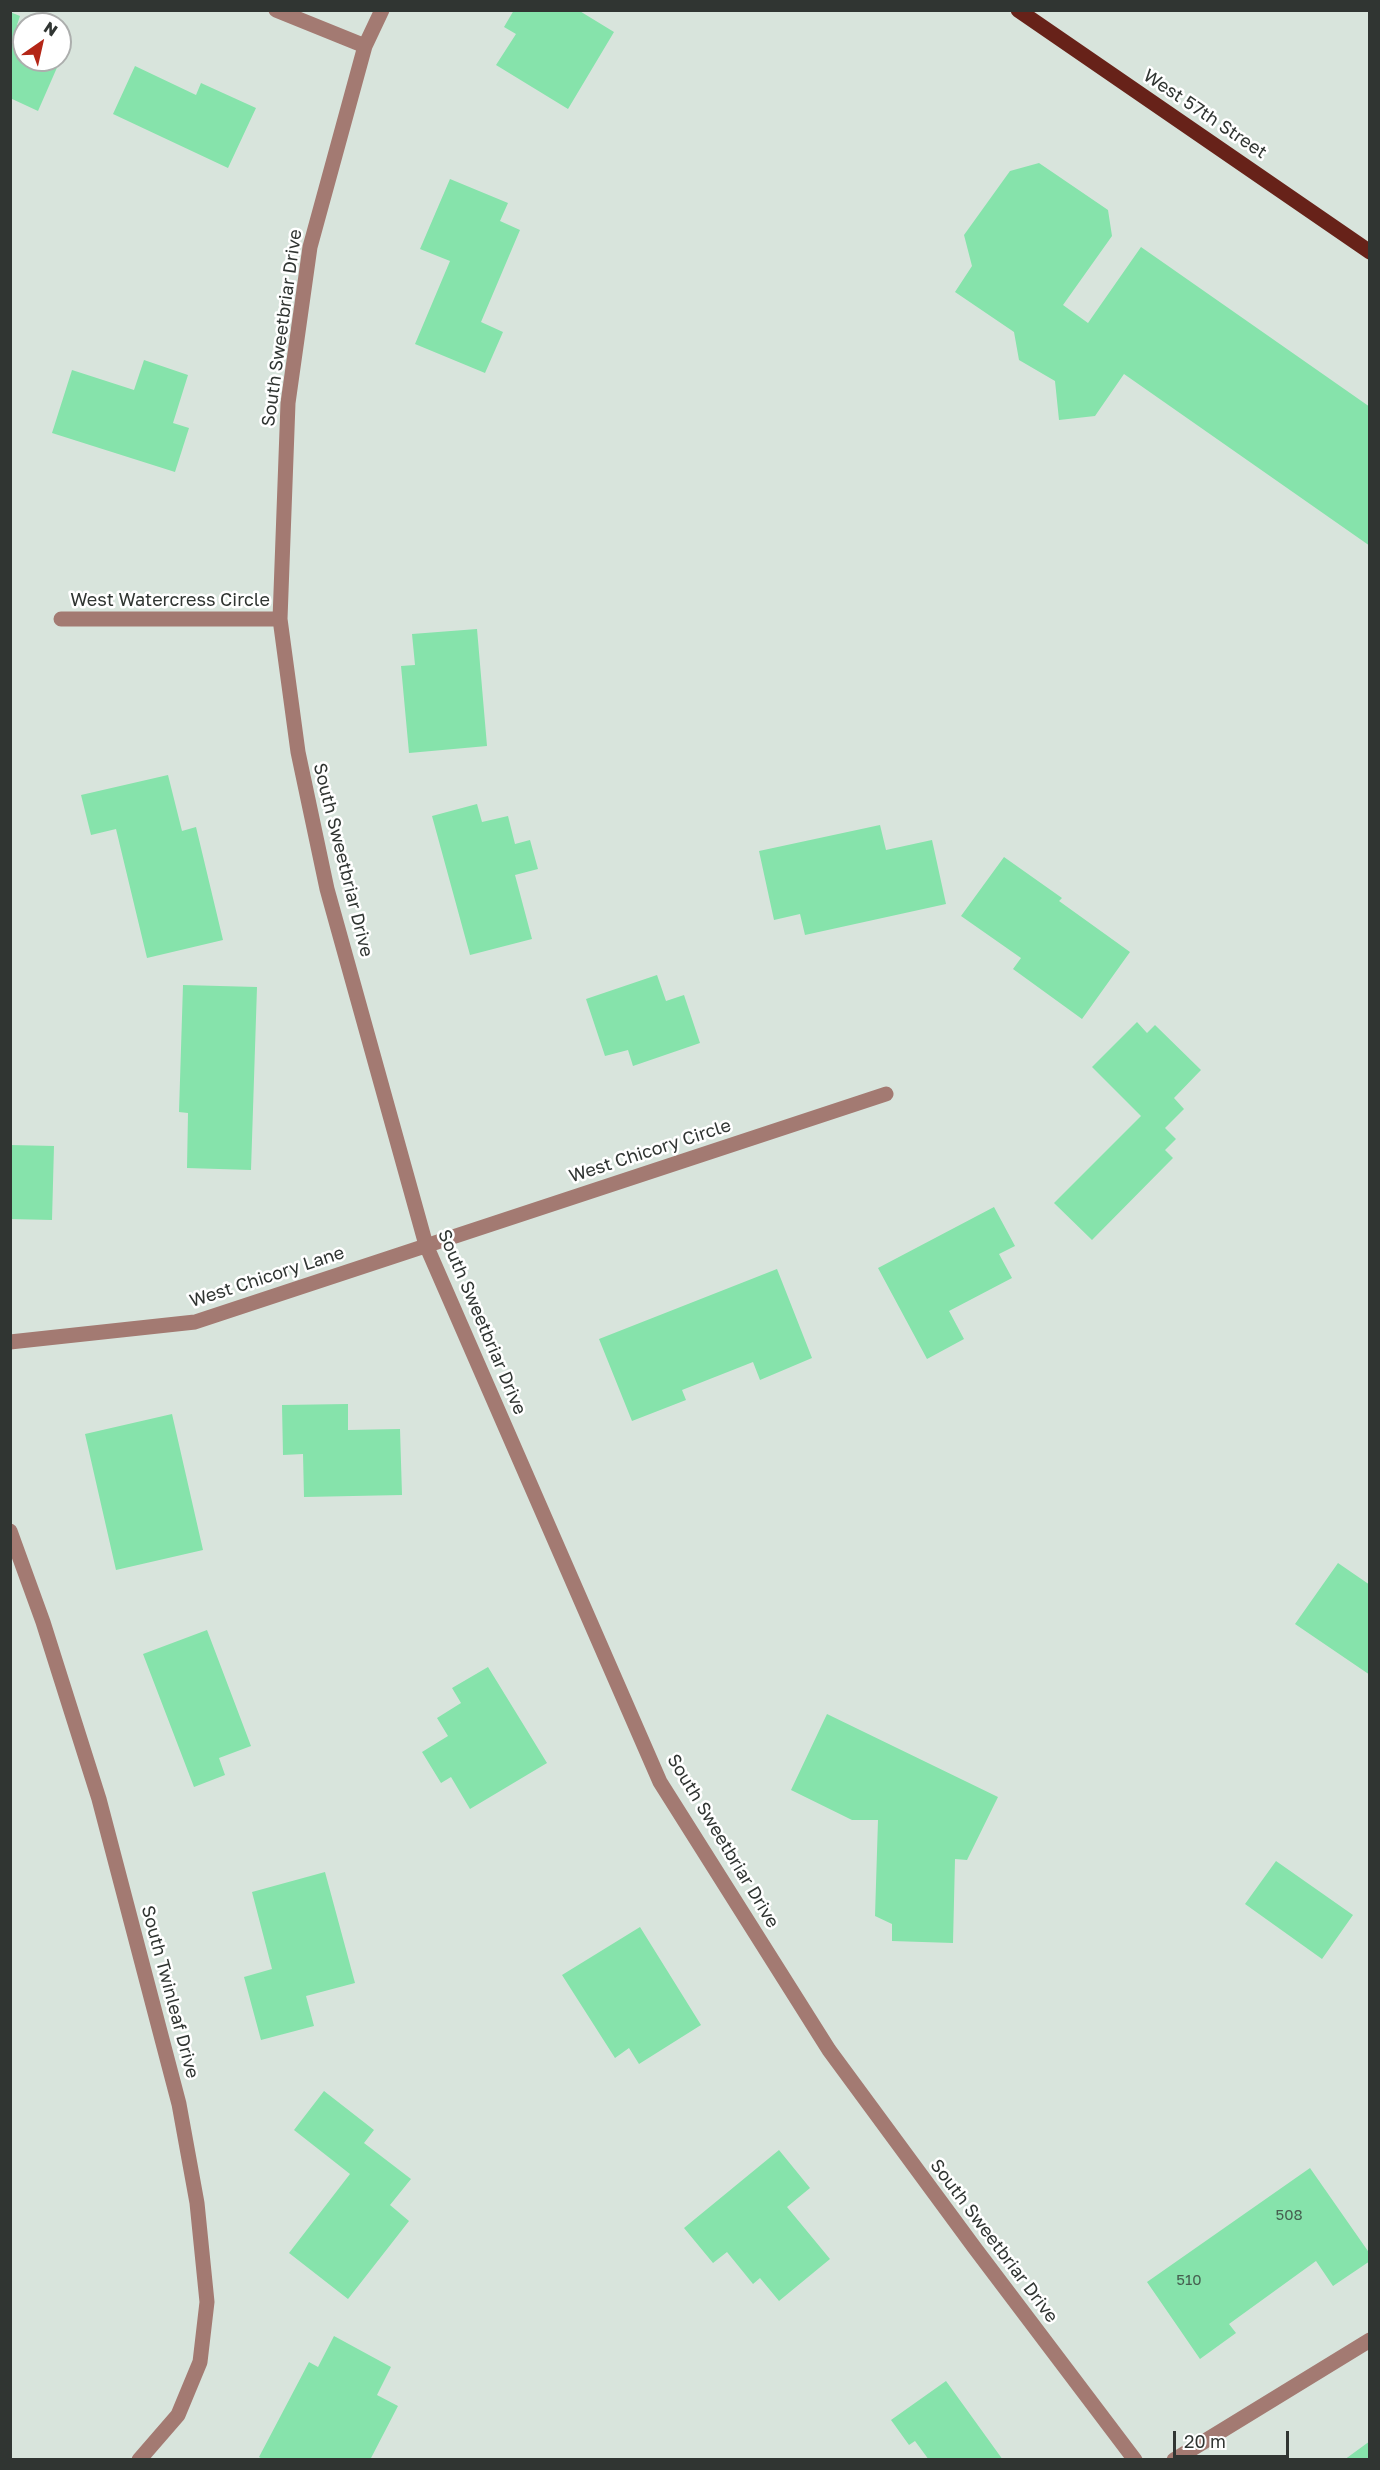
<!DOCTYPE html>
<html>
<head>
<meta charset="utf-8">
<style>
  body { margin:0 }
  #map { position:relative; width:1380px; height:2470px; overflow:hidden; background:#d8e4dc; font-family:"Golos Text",sans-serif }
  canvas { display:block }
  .frame { position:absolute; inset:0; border:12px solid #303532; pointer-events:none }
  .north { position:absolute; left:12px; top:12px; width:60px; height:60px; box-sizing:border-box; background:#fff; border:2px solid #acaead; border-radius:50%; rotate:34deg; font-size:16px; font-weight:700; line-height:24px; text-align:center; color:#303532 }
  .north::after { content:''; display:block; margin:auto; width:21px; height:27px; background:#b42617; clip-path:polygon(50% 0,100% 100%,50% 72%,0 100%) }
  .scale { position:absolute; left:1173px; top:2431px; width:116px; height:27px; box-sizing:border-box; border:3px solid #303532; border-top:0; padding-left:8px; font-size:18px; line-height:21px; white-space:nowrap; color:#303532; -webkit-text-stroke:4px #fff; paint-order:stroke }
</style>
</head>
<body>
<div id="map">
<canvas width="1380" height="2470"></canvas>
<div class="frame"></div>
<div class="north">N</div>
<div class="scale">20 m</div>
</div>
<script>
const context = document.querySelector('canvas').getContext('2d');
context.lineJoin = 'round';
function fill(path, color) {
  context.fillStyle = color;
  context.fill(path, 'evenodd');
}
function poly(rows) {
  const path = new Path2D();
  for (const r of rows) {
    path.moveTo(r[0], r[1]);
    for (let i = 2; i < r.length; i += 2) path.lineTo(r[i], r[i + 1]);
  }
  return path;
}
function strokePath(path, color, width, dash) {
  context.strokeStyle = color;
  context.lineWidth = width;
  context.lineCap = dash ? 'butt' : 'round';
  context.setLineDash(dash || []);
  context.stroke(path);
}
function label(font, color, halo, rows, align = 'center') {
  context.font = font + ' "Golos Text",sans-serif';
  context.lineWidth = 5;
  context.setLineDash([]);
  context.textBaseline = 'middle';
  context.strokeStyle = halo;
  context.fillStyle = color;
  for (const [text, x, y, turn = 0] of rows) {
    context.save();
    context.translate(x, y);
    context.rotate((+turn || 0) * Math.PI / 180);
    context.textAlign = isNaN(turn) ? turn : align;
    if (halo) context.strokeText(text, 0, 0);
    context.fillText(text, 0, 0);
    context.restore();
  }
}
fill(poly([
  [514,10,578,10,614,32,568,109,496,65,516,34,504,27],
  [10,12,20,16,17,25,24,29,24,60,60,60,60,45,66,47,38,111,10,98],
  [135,66,196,95,201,83,256,108,228,168,113,114],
  [1039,163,1108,210,1112,236,1063,305,1088,323,1141,247,1370,407,1370,546,1124,374,1095,416,1059,420,1055,381,1019,360,1014,332,955,292,972,266,964,235,1010,171],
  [450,179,508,203,500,221,520,230,481,322,503,332,485,373,415,344,450,261,420,249],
  [144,360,188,375,173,423,189,428,175,472,52,433,72,370,134,390],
  [477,629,487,746,409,753,401,666,415,665,412,634],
  [168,775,182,831,196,827,223,940,147,958,116,829,91,835,81,795],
  [477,804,482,822,508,816,515,844,530,840,538,869,515,875,532,939,470,955,432,816],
  [880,825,886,850,932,840,946,904,805,935,800,914,774,920,759,851],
  [1004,857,1062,898,1059,901,1130,952,1082,1019,1013,969,1021,958,961,916],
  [657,975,666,1001,684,995,700,1043,633,1066,628,1050,605,1056,586,999],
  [183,985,257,987,251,1170,187,1168,188,1113,179,1112],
  [1137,1022,1147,1033,1155,1025,1201,1070,1174,1098,1184,1109,1165,1128,1176,1139,1165,1150,1173,1158,1092,1240,1054,1203,1141,1116,1092,1067],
  [10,1145,54,1146,52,1220,10,1219],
  [994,1207,1015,1246,999,1254,1012,1278,949,1311,964,1339,927,1359,878,1268],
  [777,1269,812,1358,760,1380,753,1362,682,1390,686,1400,632,1421,599,1339],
  [348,1404,348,1430,400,1429,402,1495,304,1497,303,1454,283,1455,282,1405],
  [172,1414,203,1550,116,1570,85,1434],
  [1338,1563,1370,1585,1370,1675,1295,1624],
  [207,1630,251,1746,219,1758,225,1775,194,1787,143,1654],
  [488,1667,547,1763,470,1809,451,1777,441,1783,422,1752,448,1736,437,1718,461,1703,452,1688],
  [827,1714,998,1797,967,1860,955,1859,953,1943,892,1941,892,1924,875,1916,878,1820,852,1820,791,1790],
  [1276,1861,1353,1915,1322,1959,1245,1904],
  [325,1872,355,1983,306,1996,314,2026,261,2040,244,1977,272,1969,252,1892],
  [640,1927,701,2025,639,2064,629,2048,615,2058,562,1975],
  [324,2091,374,2130,364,2143,411,2179,390,2205,409,2221,348,2299,289,2253,350,2174,294,2130],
  [779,2150,810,2188,787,2207,830,2259,779,2301,760,2278,753,2284,727,2252,713,2263,684,2228],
  [1310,2168,1370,2254,1370,2261,1333,2286,1316,2261,1229,2324,1236,2333,1200,2359,1147,2282],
  [334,2336,391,2367,377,2395,398,2406,370,2460,264,2460,259,2457,309,2362,318,2367],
  [946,2381,1003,2460,929,2460,915,2441,909,2445,891,2420],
  [1370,2441,1370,2460,1344,2460]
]), '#86e3ab');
strokePath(poly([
  [276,10,365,46],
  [382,10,365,46,310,247,288,403,280,619,298,752,327,889,426,1245,660,1782,829,2050,974,2247,1135,2460],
  [61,619,280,619],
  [10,1342,195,1322,886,1094],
  [10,1531,43,1622,99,1799,179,2104,197,2203,207,2302,200,2362,178,2415,139,2460],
  [1174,2460,1370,2340]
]), '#a37a72', 15);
strokePath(poly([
  [1018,10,1370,252]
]), '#672219', 15);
label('15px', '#466050', null, [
  ["508",1289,2215],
  ["510",1189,2280]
]);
label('18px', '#303532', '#fff', [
  ["West 57th Street",1205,114,34],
  ["South Sweetbriar Drive",282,328,-82],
  ["West Watercress Circle",170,600],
  ["South Sweetbriar Drive",343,860,76],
  ["West Chicory Circle",650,1151,-18],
  ["West Chicory Lane",267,1277,-18],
  ["South Sweetbriar Drive",482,1322,67],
  ["South Sweetbriar Drive",723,1841,59],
  ["South Twinleaf Drive",170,1992,75],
  ["South Sweetbriar Drive",994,2241,53]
]);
</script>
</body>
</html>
